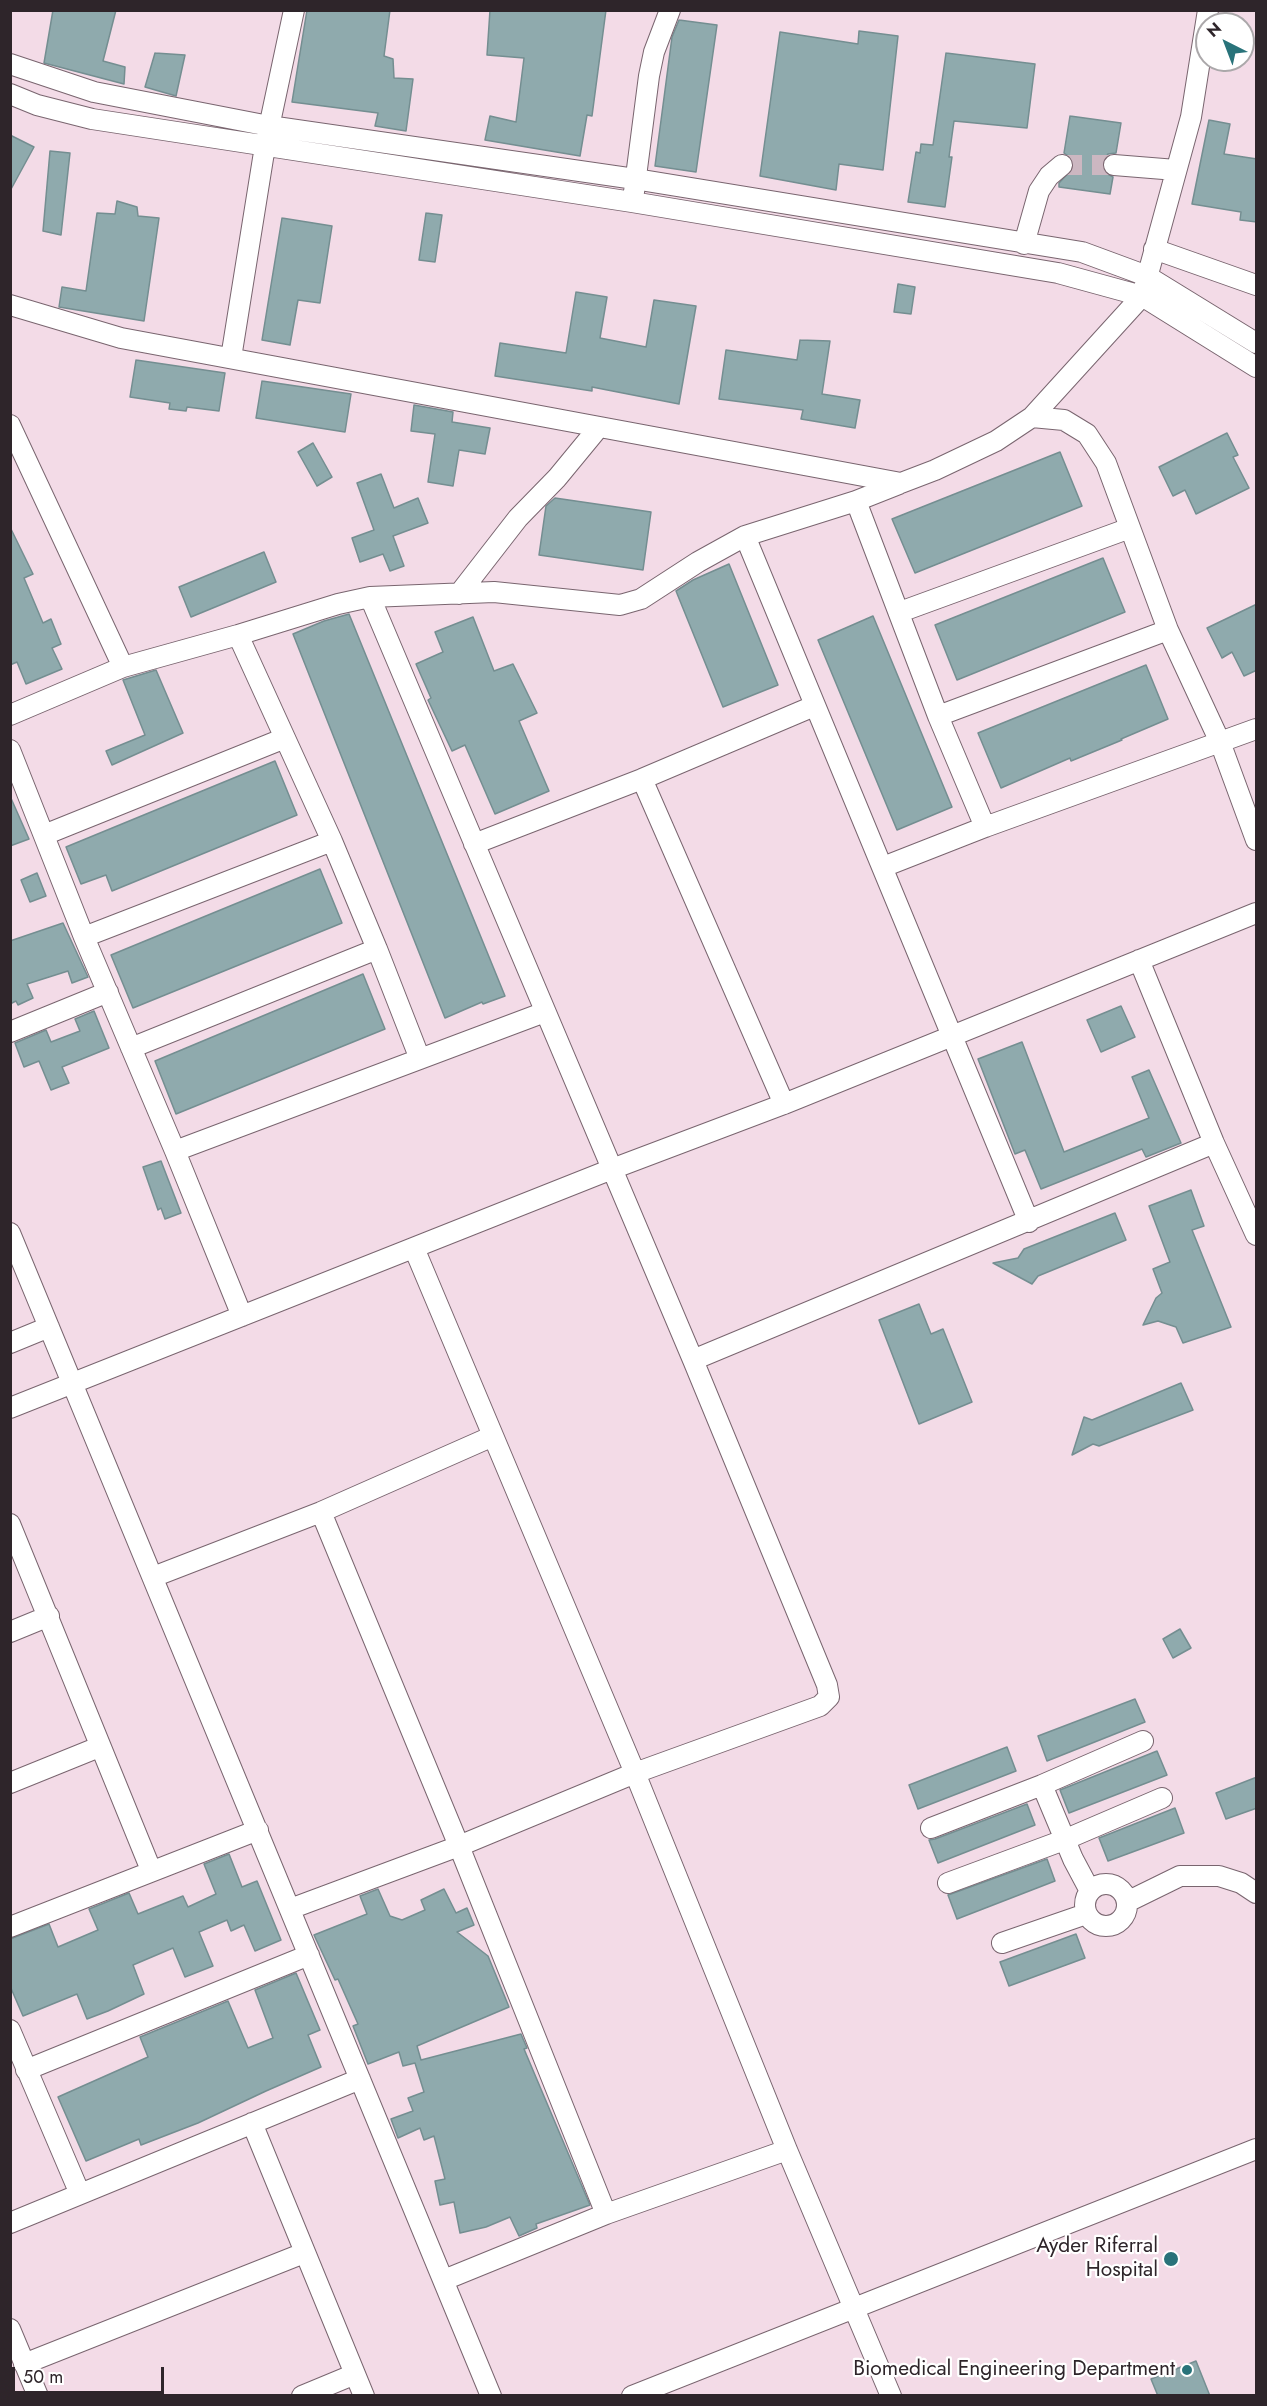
<!DOCTYPE html>
<html>
<head>
<meta charset="utf-8">
<style>
  body { margin:0 }
  #map { position:relative; width:1267px; height:2406px; overflow:hidden; background:#f3dbe7; font-family:Jost,sans-serif }
  canvas { display:block }
  .frame { position:absolute; inset:0; border:12px solid #2e252a; pointer-events:none }
  .north { position:absolute; left:1195px; top:12px; width:60px; height:60px; box-sizing:border-box; background:#fff; border:2px solid #aba8aa; border-radius:50%; rotate:318deg; font-size:16px; font-weight:700; line-height:24px; text-align:center; color:#2e252a }
  .north::after { content:''; display:block; margin:auto; width:21px; height:27px; background:#29737a; clip-path:polygon(50% 0,100% 100%,50% 72%,0 100%) }
  .scale { position:absolute; left:12px; top:2367px; width:152px; height:27px; box-sizing:border-box; border:3px solid #2e252a; border-top:0; padding-left:8px; font-size:18px; line-height:21px; white-space:nowrap; color:#2e252a; -webkit-text-stroke:4px #fff; paint-order:stroke }
</style>
</head>
<body>
<div id="map">
<canvas width="1267" height="2406"></canvas>
<div class="frame"></div>
<div class="north">N</div>
<div class="scale">50 m</div>
</div>
<script>
const context = document.querySelector('canvas').getContext('2d');
context.lineJoin = 'round';
function fill(path, color) {
  context.fillStyle = color;
  context.fill(path, 'evenodd');
}
function poly(rows) {
  const path = new Path2D();
  for (const r of rows) {
    if (r.length === 3) {
      path.moveTo(r[0] + r[2], r[1]);
      path.arc(r[0], r[1], r[2], 0, 2 * Math.PI);
      continue;
    }
    path.moveTo(r[0], r[1]);
    for (let i = 2; i < r.length; i += 2) path.lineTo(r[i], r[i + 1]);
  }
  return path;
}
function strokePath(path, color, width, dash) {
  context.strokeStyle = color;
  context.lineWidth = width;
  context.lineCap = dash ? 'butt' : 'round';
  context.setLineDash(dash || []);
  context.stroke(path);
}
function label(font, color, halo, rows, align = 'center') {
  context.font = font + ' Jost,sans-serif';
  context.lineWidth = 4.5;
  context.setLineDash([]);
  context.textBaseline = 'middle';
  context.strokeStyle = halo;
  context.fillStyle = color;
  for (const [text, x, y, turn = 0] of rows) {
    context.save();
    context.translate(x, y);
    context.rotate((+turn || 0) * Math.PI / 180);
    context.textAlign = isNaN(turn) ? turn : align;
    if (halo) context.strokeText(text, 0, 0);
    context.fillText(text, 0, 0);
    context.restore();
  }
}
const building = poly([
  [53,10,116,10,103,61,125,67,124,84,44,63,53,10],
  [307,10,390,10,384,56,393,59,394,78,413,79,406,131,375,126,378,113,292,102,307,10],
  [490,10,606,10,592,116,587,115,580,156,485,140,490,116,516,122,524,58,487,55,490,10],
  [679,20,717,25,696,172,655,166,672,37,679,20],
  [859,31,898,36,883,170,839,164,836,190,760,176,780,32,858,44,859,31],
  [155,53,185,55,176,96,145,87,155,53],
  [946,53,1035,64,1027,128,954,121,949,157,952,157,945,207,908,202,916,152,920,153,921,144,933,145,946,53],
  [1070,116,1121,123,1116,153,1108,154,1102,163,1103,171,1113,177,1110,194,1059,187,1059,183,1073,168,1071,158,1064,153,1070,116],
  [1209,120,1230,124,1224,154,1257,159,1257,222,1240,220,1241,212,1192,204,1209,120],
  [10,135,34,147,10,191,10,135],
  [50,151,70,153,61,235,43,231,50,151],
  [117,201,137,207,138,216,159,218,144,321,59,307,62,287,86,291,97,213,115,214,117,201],
  [426,213,442,215,435,262,419,260,426,213],
  [282,218,332,226,320,303,298,300,290,345,262,340,282,218],
  [898,284,915,287,911,314,894,312,898,284],
  [576,292,607,297,600,338,646,347,654,300,696,306,679,404,592,387,592,391,495,376,500,343,566,353,576,292],
  [800,340,830,341,822,394,860,400,855,428,801,419,803,410,719,399,726,350,797,360,800,340],
  [136,360,225,373,219,411,187,407,186,411,169,409,170,403,130,397,136,360],
  [262,381,351,394,345,432,256,418,262,381],
  [414,405,453,412,452,422,490,428,485,454,459,450,453,486,428,482,435,434,411,431,414,405],
  [1227,433,1238,455,1233,457,1249,488,1196,514,1185,490,1173,496,1159,467,1227,433],
  [313,443,332,477,317,486,298,452,313,443],
  [1060,452,1082,506,915,573,892,519,1060,452],
  [381,474,394,508,418,498,428,523,393,536,404,566,390,571,383,554,360,562,352,538,374,530,357,483,381,474],
  [555,498,651,512,643,570,539,555,546,506,555,498],
  [10,527,33,574,24,578,43,623,51,619,61,644,52,648,62,669,26,684,17,662,10,665,10,527],
  [264,552,276,582,191,617,179,587,264,552],
  [1103,558,1125,612,957,680,935,625,1103,558],
  [729,564,778,685,723,707,676,591,693,580,729,564],
  [1257,604,1257,670,1244,676,1232,652,1222,658,1207,628,1257,604],
  [349,614,505,996,483,1004,482,1002,445,1018,293,634,324,621,349,614],
  [873,616,952,807,897,830,818,640,873,616],
  [473,617,494,671,513,664,537,713,519,721,549,791,495,814,465,745,452,751,428,700,431,698,416,664,443,652,435,632,473,617],
  [1146,665,1168,719,1121,739,1122,740,1071,761,1070,758,1001,788,978,733,1146,665],
  [156,670,183,733,112,765,106,751,145,735,123,680,156,670],
  [275,761,297,815,112,891,106,875,81,884,66,847,275,761],
  [10,796,29,839,10,846,10,796],
  [320,869,342,923,133,1008,111,955,320,869],
  [37,873,46,896,30,902,21,880,37,873],
  [63,923,88,977,72,983,68,971,27,984,33,998,18,1005,16,1001,10,1004,10,941,63,923],
  [363,974,385,1029,176,1114,155,1061,363,974],
  [1121,1006,1135,1037,1101,1052,1087,1020,1121,1006],
  [94,1011,109,1048,62,1067,69,1083,51,1090,39,1061,24,1067,15,1043,46,1030,51,1042,80,1031,75,1019,94,1011],
  [1022,1042,1064,1152,1149,1118,1132,1077,1149,1070,1181,1143,1146,1157,1142,1149,1041,1189,1025,1150,1015,1154,978,1059,1022,1042],
  [161,1161,181,1213,165,1219,161,1208,158,1210,143,1167,161,1161],
  [1191,1190,1204,1226,1192,1230,1231,1327,1183,1343,1176,1327,1158,1321,1143,1325,1156,1298,1162,1293,1153,1269,1170,1262,1149,1206,1191,1190],
  [1115,1213,1126,1240,1038,1276,1032,1284,993,1263,1018,1258,1024,1249,1115,1213],
  [919,1304,931,1334,943,1329,972,1402,919,1424,879,1320,919,1304],
  [1181,1383,1193,1410,1099,1446,1093,1444,1072,1455,1084,1417,1092,1420,1181,1383],
  [1180,1629,1191,1648,1173,1658,1163,1639,1180,1629],
  [1135,1699,1145,1722,1047,1761,1038,1736,1135,1699],
  [1007,1747,1016,1771,918,1809,909,1785,1007,1747],
  [1157,1751,1167,1775,1069,1813,1060,1790,1157,1751],
  [1257,1777,1257,1808,1226,1819,1216,1793,1257,1777],
  [1027,1804,1035,1825,938,1863,929,1840,935,1839,1027,1804],
  [1175,1808,1184,1833,1108,1861,1099,1838,1175,1808],
  [229,1854,242,1887,257,1881,281,1940,255,1951,244,1925,231,1931,227,1920,199,1932,213,1966,185,1977,173,1948,133,1965,144,1994,108,2011,87,2019,77,1994,23,2016,10,1986,10,1939,49,1924,58,1947,98,1930,89,1909,129,1893,138,1914,183,1896,188,1907,216,1894,204,1864,229,1854],
  [1047,1859,1055,1881,957,1919,948,1895,1047,1859],
  [378,1889,390,1916,402,1920,425,1910,421,1900,444,1889,456,1913,467,1908,474,1925,457,1932,488,1956,509,2007,417,2046,421,2060,521,2034,527,2048,524,2049,590,2205,536,2224,537,2228,519,2236,510,2217,486,2227,460,2233,454,2202,440,2205,435,2181,445,2179,434,2136,424,2140,420,2128,398,2138,391,2119,413,2111,408,2098,424,2092,415,2063,403,2066,399,2052,368,2064,353,2026,358,2024,338,1979,335,1980,314,1935,367,1914,360,1896,378,1889],
  [1076,1934,1085,1958,1009,1986,1000,1962,1076,1934],
  [296,1973,320,2030,308,2035,321,2067,266,2091,198,2123,141,2145,139,2139,86,2161,58,2097,148,2057,140,2037,228,2001,248,2048,273,2038,255,1990,296,1973],
  [1196,2361,1210,2396,1158,2396,1151,2379,1196,2361]
]);
fill(building, '#8faaad');
strokePath(building, '#748e91', 1.5);
strokePath(poly([
  [1062,165,1114,165]
]), '#ccb7c1', 20, [20, 10]);
const minor = poly([
  [10,64,94,92,269,126,635,179,1082,252,1147,276,1256,343],
  [10,94,37,105,92,119,632,202,1058,273,1142,296,1256,367],
  [1114,165,1176,170],
  [634,192,649,76,654,52,670,10],
  [1024,244,1039,191,1049,176,1062,165],
  [1154,249,1256,285],
  [10,305,121,338,901,483,935,470,996,441,1032,417,1142,296,1191,117,1208,10],
  [231,358,265,146,294,10],
  [1032,417,1064,420,1087,434,1106,463,1168,630,1220,742,1256,840],
  [10,425,123,667],
  [856,501,938,716,985,827],
  [745,536,1029,1222],
  [459,594,518,518,557,478,599,427],
  [900,612,1130,528],
  [238,635,332,841,377,949,420,1059],
  [10,715,123,667,238,635,338,604,370,597,494,592,620,605,641,599,698,562,745,536,856,501,899,484],
  [938,716,1168,630],
  [10,750,84,937,175,1151,242,1316],
  [642,779,784,1104],
  [44,835,285,738],
  [474,844,642,779,814,706],
  [883,867,985,827,1256,729],
  [84,937,332,841],
  [1139,960,1214,1143,1256,1235],
  [10,1032,108,992],
  [131,1048,377,949],
  [175,1151,545,1012],
  [10,1233,491,2396],
  [414,1248,635,1773,787,2150,891,2396],
  [10,1343,49,1327],
  [693,1360,1214,1143],
  [10,1408,612,1169,784,1104,1256,913],
  [321,1512,459,1846,606,2214],
  [10,1524,151,1870],
  [153,1577,321,1512,493,1436],
  [10,1632,49,1616],
  [10,1783,99,1747],
  [1042,1785,1073,1859,1090,1891],
  [931,1828,1042,1785,1143,1741],
  [948,1883,1064,1840,1162,1798],
  [1106,1905,21],
  [1127,1902,1180,1876,1219,1876,1241,1883,1256,1893],
  [290,1909,459,1846,635,1773,820,1706,829,1697,827,1685,693,1360,370,597],
  [10,1927,258,1830],
  [1002,1943,1086,1914],
  [10,2030,80,2194],
  [26,2070,309,1955],
  [252,2123,364,2396],
  [10,2223,360,2079],
  [444,2280,606,2214,787,2150],
  [10,2329,38,2396],
  [24,2364,304,2253],
  [302,2396,355,2374],
  [632,2396,1256,2149]
]);
strokePath(minor, '#79656f', 22);
strokePath(minor, '#fff', 20);
for (const [x, y, r, color] of [
  [1171,2259,8,"#29737a"],
  [1187,2370,6,"#29737a"]
]) {
  const dot = new Path2D();
  dot.arc(x, y, r, 0, 2 * Math.PI);
  context.fillStyle = color;
  context.fill(dot);
  strokePath(dot, '#fff', 2);
}
label('21px', '#2e252a', '#fff', [
  ["Ayder Riferral",1158,2247],
  ["Hospital",1158,2271],
  ["Biomedical Engineering Department",1175,2370]
], 'right');
</script>
</body>
</html>
